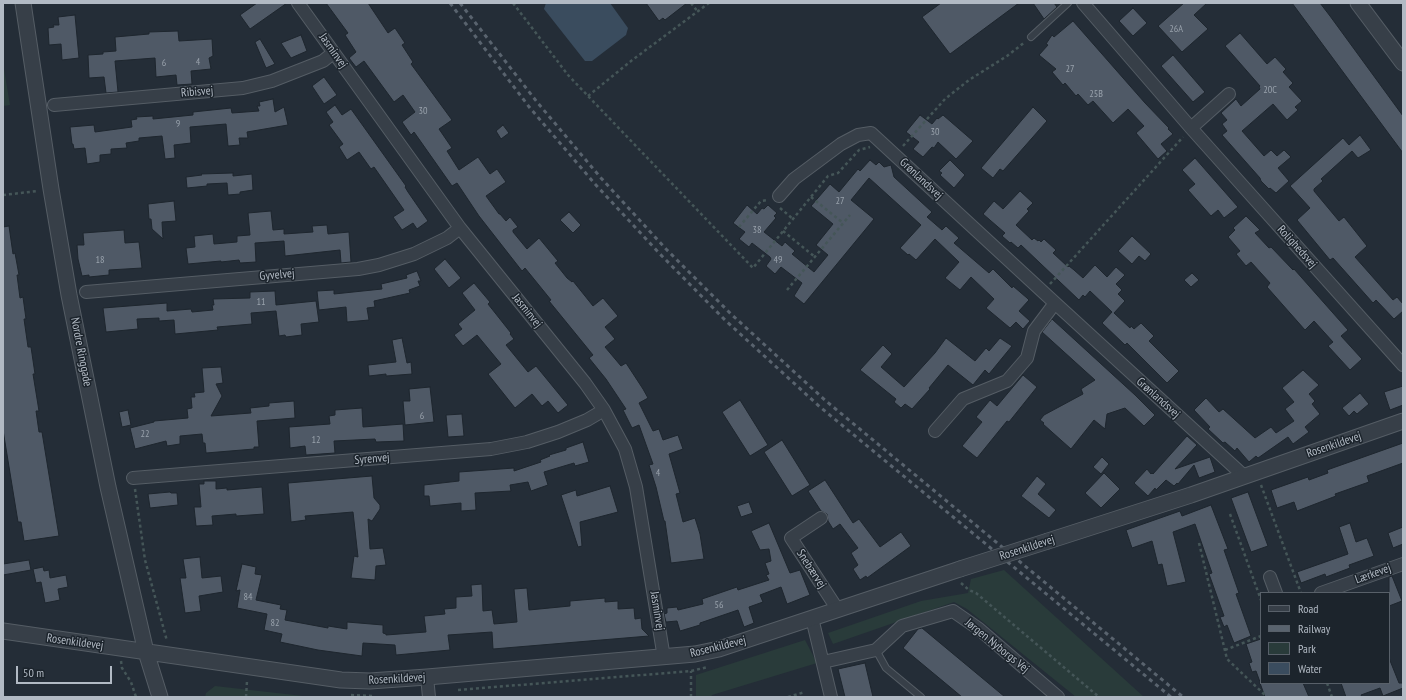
<!DOCTYPE html>
<html>
<head>
<meta charset="utf-8">
<style>
  body { margin:0 }
  #map { position:relative; width:1406px; height:700px; overflow:hidden; background:#242d37; font-family:"PT Sans Narrow",sans-serif }
  canvas { display:block }
  .frame { position:absolute; inset:0; border:4px solid #b2bac4; pointer-events:none }
  .legend { position:absolute; left:1260px; top:592px; width:130px; height:92px; box-sizing:border-box; background:#1c242c; border:1px solid #586069; margin:0; padding:5px 7px; list-style:none; font-size:12px; color:#b2bac4 }
  .legend li { display:flex; align-items:center; gap:8px; height:20px }
  .legend b { width:20px; border:1px solid #586069 }
  .scale { position:absolute; left:16px; top:666px; width:96px; height:18px; box-sizing:border-box; border:2px solid #b2bac4; border-top:0; padding-left:5px; font-size:12px; line-height:14px; white-space:nowrap; color:#b2bac4; -webkit-text-stroke:3px #1c242c; paint-order:stroke }
</style>
</head>
<body>
<div id="map">
<canvas width="1406" height="700"></canvas>
<div class="frame"></div>
<ul class="legend">
<li><b style="height:5px;background:#373f48"></b>Road</li>
<li><b style="height:5px;background:#59636e"></b>Railway</li>
<li><b style="height:11px;background:#293b3a"></b>Park</li>
<li><b style="height:11px;background:#3a4c5e"></b>Water</li>
</ul>
<div class="scale">50 m</div>
</div>
<script>
const context = document.querySelector('canvas').getContext('2d');
context.lineJoin = 'round';
function fill(path, color) {
  context.fillStyle = color;
  context.fill(path, 'evenodd');
}
function poly(rows) {
  const path = new Path2D();
  for (const r of rows) {
    path.moveTo(r[0], r[1]);
    for (let i = 2; i < r.length; i += 2) path.lineTo(r[i], r[i + 1]);
  }
  return path;
}
function strokePath(path, color, width, dash) {
  context.strokeStyle = color;
  context.lineWidth = width;
  context.lineCap = dash ? 'butt' : 'round';
  context.setLineDash(dash || []);
  context.stroke(path);
}
function label(font, color, halo, rows, align = 'center') {
  context.font = font + ' "PT Sans Narrow",sans-serif';
  context.lineWidth = 3;
  context.setLineDash([]);
  context.textBaseline = 'middle';
  context.strokeStyle = halo;
  context.fillStyle = color;
  for (const [text, x, y, turn = 0] of rows) {
    context.save();
    context.translate(x, y);
    context.rotate((+turn || 0) * Math.PI / 180);
    context.textAlign = isNaN(turn) ? turn : align;
    if (halo) context.strokeText(text, 0, 0);
    context.fillText(text, 0, 0);
    context.restore();
  }
}
fill(poly([
  [3,63,10,105,3,106],
  [1004,570,1144,697,1076,697,967,609,954,602,833,644,828,633,921,601,968,593,971,579],
  [805,640,817,663,712,695,711,697,696,697,696,675],
  [215,686,312,697,205,697,206,693]
]), '#293b3a');
fill(poly([
  [546,3,610,3,628,28,626,35,592,61,585,61,544,9]
]), '#3a4c5e');
const building = poly([
  [257,3,287,3,250,29,240,15,257,3],
  [326,3,368,3,388,33,395,28,405,43,402,45,413,62,411,64,452,120,439,129,452,148,447,151,459,170,478,157,490,174,497,169,506,182,486,196,499,214,500,214,506,221,510,217,518,227,513,230,513,232,527,249,539,238,558,261,555,263,567,278,572,282,573,281,593,306,603,298,618,316,605,327,615,339,605,347,621,366,626,363,643,389,648,398,639,403,653,431,659,429,663,440,678,435,683,449,669,454,680,493,676,494,683,522,695,518,700,534,704,559,671,563,665,521,664,521,656,487,649,465,653,464,639,425,632,428,623,410,626,409,606,379,589,358,593,355,549,301,551,300,525,268,522,271,479,216,457,183,452,186,414,132,411,135,402,122,415,112,403,95,394,102,364,61,356,67,349,58,356,52,345,35,348,33,326,3],
  [646,3,687,3,665,20,663,18,659,21,646,3],
  [941,3,1019,3,950,54,922,17,941,3],
  [1033,3,1054,3,1057,7,1044,19,1033,3],
  [1184,3,1207,3,1194,15,1208,29,1182,52,1158,26,1184,3],
  [1292,3,1320,3,1330,16,1403,116,1403,153,1292,3],
  [1133,8,1147,23,1133,36,1119,21,1133,8],
  [75,15,79,58,62,60,61,44,49,45,48,28,54,27,53,25,59,25,58,17,75,15],
  [1073,21,1145,103,1169,128,1168,129,1173,134,1161,144,1167,151,1158,159,1136,133,1144,126,1128,109,1113,123,1093,101,1088,105,1078,94,1076,96,1065,83,1063,85,1052,72,1056,69,1039,55,1048,45,1046,44,1052,35,1054,37,1073,21],
  [178,31,179,41,212,39,213,56,209,58,211,69,191,71,192,84,177,85,176,75,156,77,155,58,115,61,118,92,106,93,104,77,89,78,88,55,103,54,103,52,116,51,115,37,149,34,149,32,178,31],
  [1240,33,1267,64,1275,57,1286,69,1283,72,1293,83,1289,87,1302,101,1295,107,1298,110,1287,120,1273,104,1242,131,1264,156,1271,150,1277,156,1284,150,1291,157,1278,168,1289,181,1276,193,1270,188,1269,189,1261,181,1260,178,1222,135,1227,131,1222,124,1227,120,1221,113,1236,99,1241,106,1260,89,1259,87,1260,86,1225,46,1240,33],
  [301,35,307,51,291,58,281,43,301,35],
  [260,39,275,64,266,68,255,42,260,39],
  [1173,55,1205,92,1193,102,1161,66,1173,55],
  [324,77,337,95,324,104,312,86,324,77],
  [273,99,275,112,284,107,288,125,247,132,248,138,239,138,240,145,228,146,226,124,190,127,191,143,174,145,175,158,165,159,162,136,139,138,139,141,126,143,127,148,111,149,111,154,100,155,100,162,87,164,85,148,74,149,73,144,72,144,70,127,94,125,95,132,132,127,131,120,137,119,136,117,153,116,153,119,193,115,193,112,231,108,232,113,259,111,257,106,260,106,259,102,273,99],
  [335,105,342,115,351,109,406,186,405,187,408,192,428,221,417,229,413,223,402,230,393,217,404,210,374,167,371,169,359,152,347,160,339,147,343,144,329,125,333,122,326,112,335,105],
  [1033,107,1047,121,1003,171,1000,169,993,178,981,168,1033,107],
  [920,115,932,124,937,118,938,119,943,115,973,141,956,159,938,142,934,148,932,147,923,157,913,149,919,142,906,132,920,115],
  [503,125,509,133,501,139,496,131,503,125],
  [1360,135,1371,150,1358,158,1352,151,1321,179,1323,181,1314,189,1314,191,1339,221,1344,217,1367,246,1355,257,1393,300,1397,297,1403,304,1403,311,1394,319,1376,300,1373,303,1333,258,1330,260,1297,220,1310,208,1290,186,1343,138,1349,145,1360,135],
  [1195,158,1238,207,1224,218,1218,210,1211,216,1188,190,1195,184,1182,170,1195,158],
  [870,160,876,165,879,162,884,167,891,165,894,177,932,212,927,217,942,230,946,226,959,238,954,243,989,273,993,269,1012,288,1013,286,1027,298,1029,300,1019,311,1030,321,1023,329,1016,322,1010,328,986,308,994,299,971,277,960,290,945,278,959,262,935,239,916,260,909,254,908,255,900,248,921,225,869,178,851,200,874,219,804,304,794,296,802,283,781,267,775,274,766,266,771,259,770,257,752,243,749,247,739,239,745,232,733,223,747,205,757,214,762,208,764,209,768,205,777,213,774,216,776,218,764,232,782,246,785,242,795,251,792,254,814,272,828,255,816,245,833,224,811,206,830,184,839,192,858,169,860,171,870,160],
  [950,160,965,175,954,188,940,175,942,173,939,171,950,160],
  [233,173,233,176,252,174,253,190,240,192,240,194,228,195,227,183,207,184,207,186,187,188,186,177,202,175,201,174,233,173],
  [1020,191,1033,203,1027,209,1029,211,1016,225,1032,240,1034,238,1038,241,1039,240,1041,242,1044,239,1056,250,1053,253,1068,267,1069,266,1074,270,1083,278,1095,265,1107,277,1116,267,1125,275,1116,284,1122,290,1118,294,1125,301,1114,313,1130,328,1131,326,1134,329,1141,323,1154,336,1149,341,1179,371,1167,383,1127,343,1125,345,1102,323,1112,312,1090,291,1085,297,1083,295,1079,300,1021,245,1018,248,1011,242,1010,243,1002,236,1005,233,983,214,994,201,1003,209,1020,191],
  [174,201,176,221,162,222,163,239,152,229,151,219,149,219,148,204,174,201],
  [271,211,273,230,284,229,284,234,313,232,312,226,327,225,328,234,349,232,351,262,341,263,340,250,285,256,284,241,255,243,256,262,240,263,239,260,221,262,221,261,188,264,186,248,195,247,194,236,213,234,214,244,237,242,237,236,250,235,248,213,271,211],
  [569,212,581,225,573,233,560,220,569,212],
  [1246,216,1260,230,1255,233,1269,248,1271,247,1293,270,1294,269,1348,330,1341,336,1362,359,1350,370,1328,346,1333,342,1314,321,1305,330,1267,287,1270,283,1251,262,1246,266,1236,254,1240,251,1228,237,1235,230,1233,228,1246,216],
  [9,226,13,254,15,253,19,275,17,275,20,298,23,297,26,319,24,319,28,347,31,347,35,374,33,374,39,411,36,411,39,432,42,432,59,536,24,541,21,522,18,522,3,430,3,227,9,226],
  [124,230,125,243,139,242,142,268,109,270,109,275,89,277,89,275,82,276,78,259,77,245,84,245,83,233,124,230],
  [1132,236,1151,254,1145,261,1139,256,1132,264,1118,251,1132,236],
  [445,259,461,278,449,288,434,269,445,259],
  [417,271,421,281,418,281,420,286,409,290,410,293,374,301,375,307,367,308,369,320,347,322,346,307,319,310,317,291,334,290,334,294,382,289,381,284,407,278,406,275,417,271],
  [1192,273,1199,280,1191,287,1184,280,1192,273],
  [474,283,490,302,488,304,511,333,510,334,514,339,506,345,528,372,536,366,568,405,558,413,548,401,542,406,532,394,515,408,488,374,501,364,477,335,463,346,454,335,462,329,458,324,475,310,462,293,474,283],
  [275,291,276,305,316,301,319,322,301,324,302,335,286,337,285,335,279,336,276,311,251,313,252,324,217,327,218,330,175,334,174,320,159,321,159,318,137,319,138,329,106,332,103,308,167,303,167,311,191,309,192,312,213,310,212,305,214,305,213,299,250,298,250,292,275,291],
  [1052,319,1135,395,1155,415,1144,426,1125,408,1107,414,1105,429,1094,420,1071,449,1043,424,1044,423,1040,420,1044,415,1083,394,1081,389,1095,380,1042,332,1052,319],
  [402,338,407,363,411,362,412,374,386,376,386,374,369,376,368,365,396,362,392,340,402,338],
  [946,338,975,361,986,348,989,351,1000,338,1012,346,989,374,985,370,973,385,948,365,929,388,930,389,912,409,905,404,901,408,894,402,896,399,860,370,883,345,892,354,881,367,904,387,935,353,946,338],
  [221,367,223,383,216,384,222,396,211,416,251,413,250,408,269,406,269,403,294,401,295,418,257,421,259,447,254,447,254,449,206,453,205,443,203,443,202,434,180,436,180,444,167,446,166,441,135,449,130,428,154,422,154,421,188,418,187,409,192,408,191,397,195,397,194,393,204,392,202,368,221,367],
  [1303,370,1319,385,1309,394,1315,401,1312,404,1320,414,1305,427,1309,432,1293,444,1288,437,1258,458,1256,456,1249,462,1237,448,1235,451,1225,442,1223,443,1208,429,1210,427,1194,410,1206,398,1219,412,1223,409,1255,438,1271,427,1276,433,1294,421,1285,409,1294,402,1282,388,1303,370],
  [1023,375,1037,387,1009,422,1007,421,977,458,962,446,982,422,976,417,990,400,997,406,1023,375],
  [1403,386,1403,405,1390,410,1384,392,1403,386],
  [430,387,434,422,405,425,403,401,410,401,409,389,430,387],
  [1360,393,1369,404,1357,414,1354,411,1349,416,1342,408,1360,393],
  [740,400,768,445,750,456,722,412,740,400],
  [362,408,363,427,403,424,404,441,376,442,375,439,334,441,335,453,306,455,305,446,290,448,289,427,330,424,329,416,335,415,335,410,362,408],
  [128,410,131,425,122,427,119,412,128,410],
  [462,414,464,436,448,437,446,415,462,414],
  [1187,436,1197,445,1175,469,1210,457,1215,472,1199,478,1194,465,1178,484,1177,483,1174,486,1166,480,1156,490,1155,488,1148,496,1134,483,1147,469,1151,474,1152,473,1153,474,1187,436],
  [782,440,810,485,792,496,764,452,782,440],
  [583,442,589,462,575,466,574,463,544,472,548,485,531,491,528,482,510,485,511,491,475,493,476,510,461,511,461,503,430,506,429,496,424,496,424,485,459,481,459,472,514,468,514,471,541,462,540,460,550,456,549,455,566,450,566,448,583,442],
  [1403,443,1403,463,1367,476,1369,482,1335,494,1336,496,1297,511,1294,502,1277,508,1271,490,1308,477,1309,480,1328,473,1327,470,1403,443],
  [1102,457,1109,464,1101,474,1093,467,1102,457],
  [1104,473,1120,489,1101,508,1085,493,1104,473],
  [372,476,374,498,380,505,380,509,372,521,368,519,370,549,383,548,386,565,376,566,375,580,351,578,354,556,358,557,353,512,305,516,306,520,291,522,288,483,372,476],
  [1037,476,1046,484,1038,494,1056,510,1049,518,1021,496,1037,476],
  [825,480,853,523,859,519,880,547,901,532,911,546,867,578,866,576,860,580,853,569,858,565,851,553,858,548,840,524,833,529,828,521,827,514,821,511,808,491,825,480],
  [204,481,216,481,216,489,227,488,227,490,262,487,264,514,236,516,236,514,212,516,213,525,196,526,194,507,201,507,199,484,204,484,204,481],
  [610,486,618,512,580,522,582,546,578,547,561,495,576,490,577,496,610,486],
  [170,492,171,493,177,493,178,505,150,508,148,494,170,492],
  [1248,492,1268,546,1251,552,1231,498,1248,492],
  [749,502,753,513,741,517,737,506,749,502],
  [1211,505,1228,549,1224,550,1239,593,1236,594,1251,636,1234,643,1227,625,1224,627,1220,617,1224,616,1209,574,1212,573,1195,524,1173,532,1186,582,1167,586,1162,564,1158,565,1152,541,1132,548,1126,530,1180,511,1182,516,1211,505],
  [769,523,790,573,800,570,810,595,787,604,781,587,760,595,763,602,749,607,754,623,744,627,738,610,700,623,700,625,680,631,677,621,666,622,664,614,667,613,667,608,677,607,678,610,703,604,702,599,737,587,738,590,769,580,766,575,769,574,765,563,771,561,769,549,760,550,751,531,769,523],
  [1350,523,1356,542,1367,538,1374,556,1349,565,1350,568,1326,577,1325,574,1301,583,1297,572,1348,554,1339,527,1350,523],
  [1403,527,1403,544,1393,548,1388,533,1403,527],
  [200,557,202,578,221,576,223,592,199,596,201,611,185,613,180,578,186,578,183,559,200,557],
  [29,560,31,570,3,575,3,564,29,560],
  [242,564,256,567,255,574,262,575,256,600,281,605,280,609,287,610,285,620,328,628,328,626,347,629,347,622,383,625,383,633,386,634,386,635,426,632,424,616,445,614,444,609,456,608,456,597,472,596,471,585,482,584,483,611,492,610,494,624,517,622,514,589,527,588,529,610,570,606,570,601,605,598,605,602,618,601,618,609,634,608,635,619,641,618,642,629,649,636,493,649,492,632,448,635,450,650,396,655,395,645,363,643,362,656,318,650,280,642,282,634,264,630,267,614,237,608,240,590,236,591,242,564],
  [43,567,44,571,49,570,50,578,66,575,68,587,58,589,60,600,45,603,41,582,36,583,33,569,43,567],
  [1392,576,1402,601,1389,606,1389,577,1392,576],
  [922,628,1005,697,962,697,903,648,918,629,922,628],
  [1261,639,1261,682,1260,682,1256,671,1252,672,1249,663,1252,662,1246,644,1261,639],
  [1389,658,1399,683,1403,683,1403,688,1383,696,1380,688,1361,695,1362,697,1346,697,1341,683,1389,683,1389,658],
  [865,663,873,697,845,697,838,669,865,663],
  [1260,683,1303,683,1309,697,1265,697,1260,683]
]);
fill(building, '#4f5966');
strokePath(building, '#1e262e', 1);
const service = poly([
  [1031,37,1068,3],
  [876,650,886,668,921,697]
]);
const minor = poly([
  [298,3,460,228,585,383,604,410,625,449,636,487,664,658],
  [1083,3,1191,128,1403,365],
  [54,105,243,88,272,81,323,61,333,53],
  [1191,128,1229,94],
  [779,196,794,179,841,144,858,135,871,133,1055,303,1244,476],
  [86,292,358,269,379,265,414,254,447,238,460,228],
  [935,431,963,399,1007,381,1027,358,1034,331,1055,303],
  [133,478,491,449,527,442,558,432,587,420,604,410],
  [821,518,791,538,838,610],
  [1270,577,1276,593],
  [1321,593,1403,564],
  [812,618,831,697],
  [823,662,876,650,902,626,953,611,979,629,1058,697],
  [427,677,429,697]
]);
const tertiary = poly([
  [23,3,51,189,69,295,108,487,146,652,160,697],
  [1358,3,1403,63],
  [1048,541,1191,495,1403,421],
  [3,631,341,680,370,681,427,677,695,654,719,649,960,569]
]);
strokePath(service, '#555d65', 8);
strokePath(minor, '#555d65', 14);
strokePath(tertiary, '#555d65', 17);
strokePath(poly([
  [513,3,568,75,588,96,753,268,828,176,838,173,859,150,870,147],
  [691,3,698,12],
  [588,96,631,61,709,3],
  [903,146,945,99,969,80,1007,56,1025,42],
  [3,195,38,191],
  [811,197,843,223],
  [780,208,793,219],
  [739,227,761,201,768,200],
  [783,231,815,257],
  [1050,284,1183,137],
  [787,290,850,215],
  [1261,485,1301,593],
  [135,489,145,560,167,641],
  [1230,514,1261,600],
  [1199,543,1227,659,1267,697],
  [961,583,969,590,976,593,1099,697],
  [1225,650,1261,636],
  [121,661,122,668,131,682,136,697],
  [1327,683,1332,697],
  [458,690,691,671,708,667],
  [351,695,372,696],
  [3,697,4,697],
  [246,697,247,681],
  [691,697,691,671],
  [788,697,805,692]
]), '#455658', 2.5, [3, 3]);
strokePath(service, '#373f48', 6);
strokePath(minor, '#373f48', 12);
strokePath(tertiary, '#373f48', 15);
strokePath(poly([
  [450,3,530,108,595,184,660,254,725,320,820,407,1171,697],
  [460,3,537,102,601,178,666,249,731,314,826,401,1183,697]
]), '#59636e', 3, [4, 4]);
const tertiaryBridge = poly([
  [960,569,1048,541]
]);
strokePath(tertiaryBridge, '#555d65', 17, []);
strokePath(tertiaryBridge, '#373f48', 15);
label('10px', '#99a2ac', null, [
  ["26A",1176,29],
  ["4",198,62],
  ["6",164,63],
  ["27",1070,69],
  ["20C",1270,90],
  ["25B",1096,94],
  ["30",423,111],
  ["9",178,124],
  ["30",935,132],
  ["27",840,201],
  ["38",757,230],
  ["18",100,260],
  ["49",778,260],
  ["11",261,302],
  ["6",422,416],
  ["22",145,434],
  ["12",316,440],
  ["4",658,473],
  ["84",248,597],
  ["56",719,605],
  ["82",275,623]
]);
label('12px', '#b2bac4', '#1c242c', [
  ["Jasminvej",333,51,55],
  ["Ribisvej",197,92,-5],
  ["Grønlandsvej",921,179,43],
  ["Rolighedsvej",1297,247,48],
  ["Gyvelvej",277,275,-5],
  ["Jasminvej",527,311,51],
  ["Nordre Ringgade",81,352,79],
  ["Grønlandsvej",1158,398,42],
  ["Rosenkildevej",1334,445,-19],
  ["Syrenvej",372,459,-5],
  ["Rosenkildevej",1027,548,-18],
  ["Snebærvej",811,569,57],
  ["Lærkevej",1373,574,-20],
  ["Jasminvej",657,611,81],
  ["Rosenkildevej",75,642,8],
  ["Jørgen Nyborgs Vej",997,646,39],
  ["Rosenkildevej",718,647,-14],
  ["Rosenkildevej",397,679,-3]
]);
</script>
</body>
</html>
